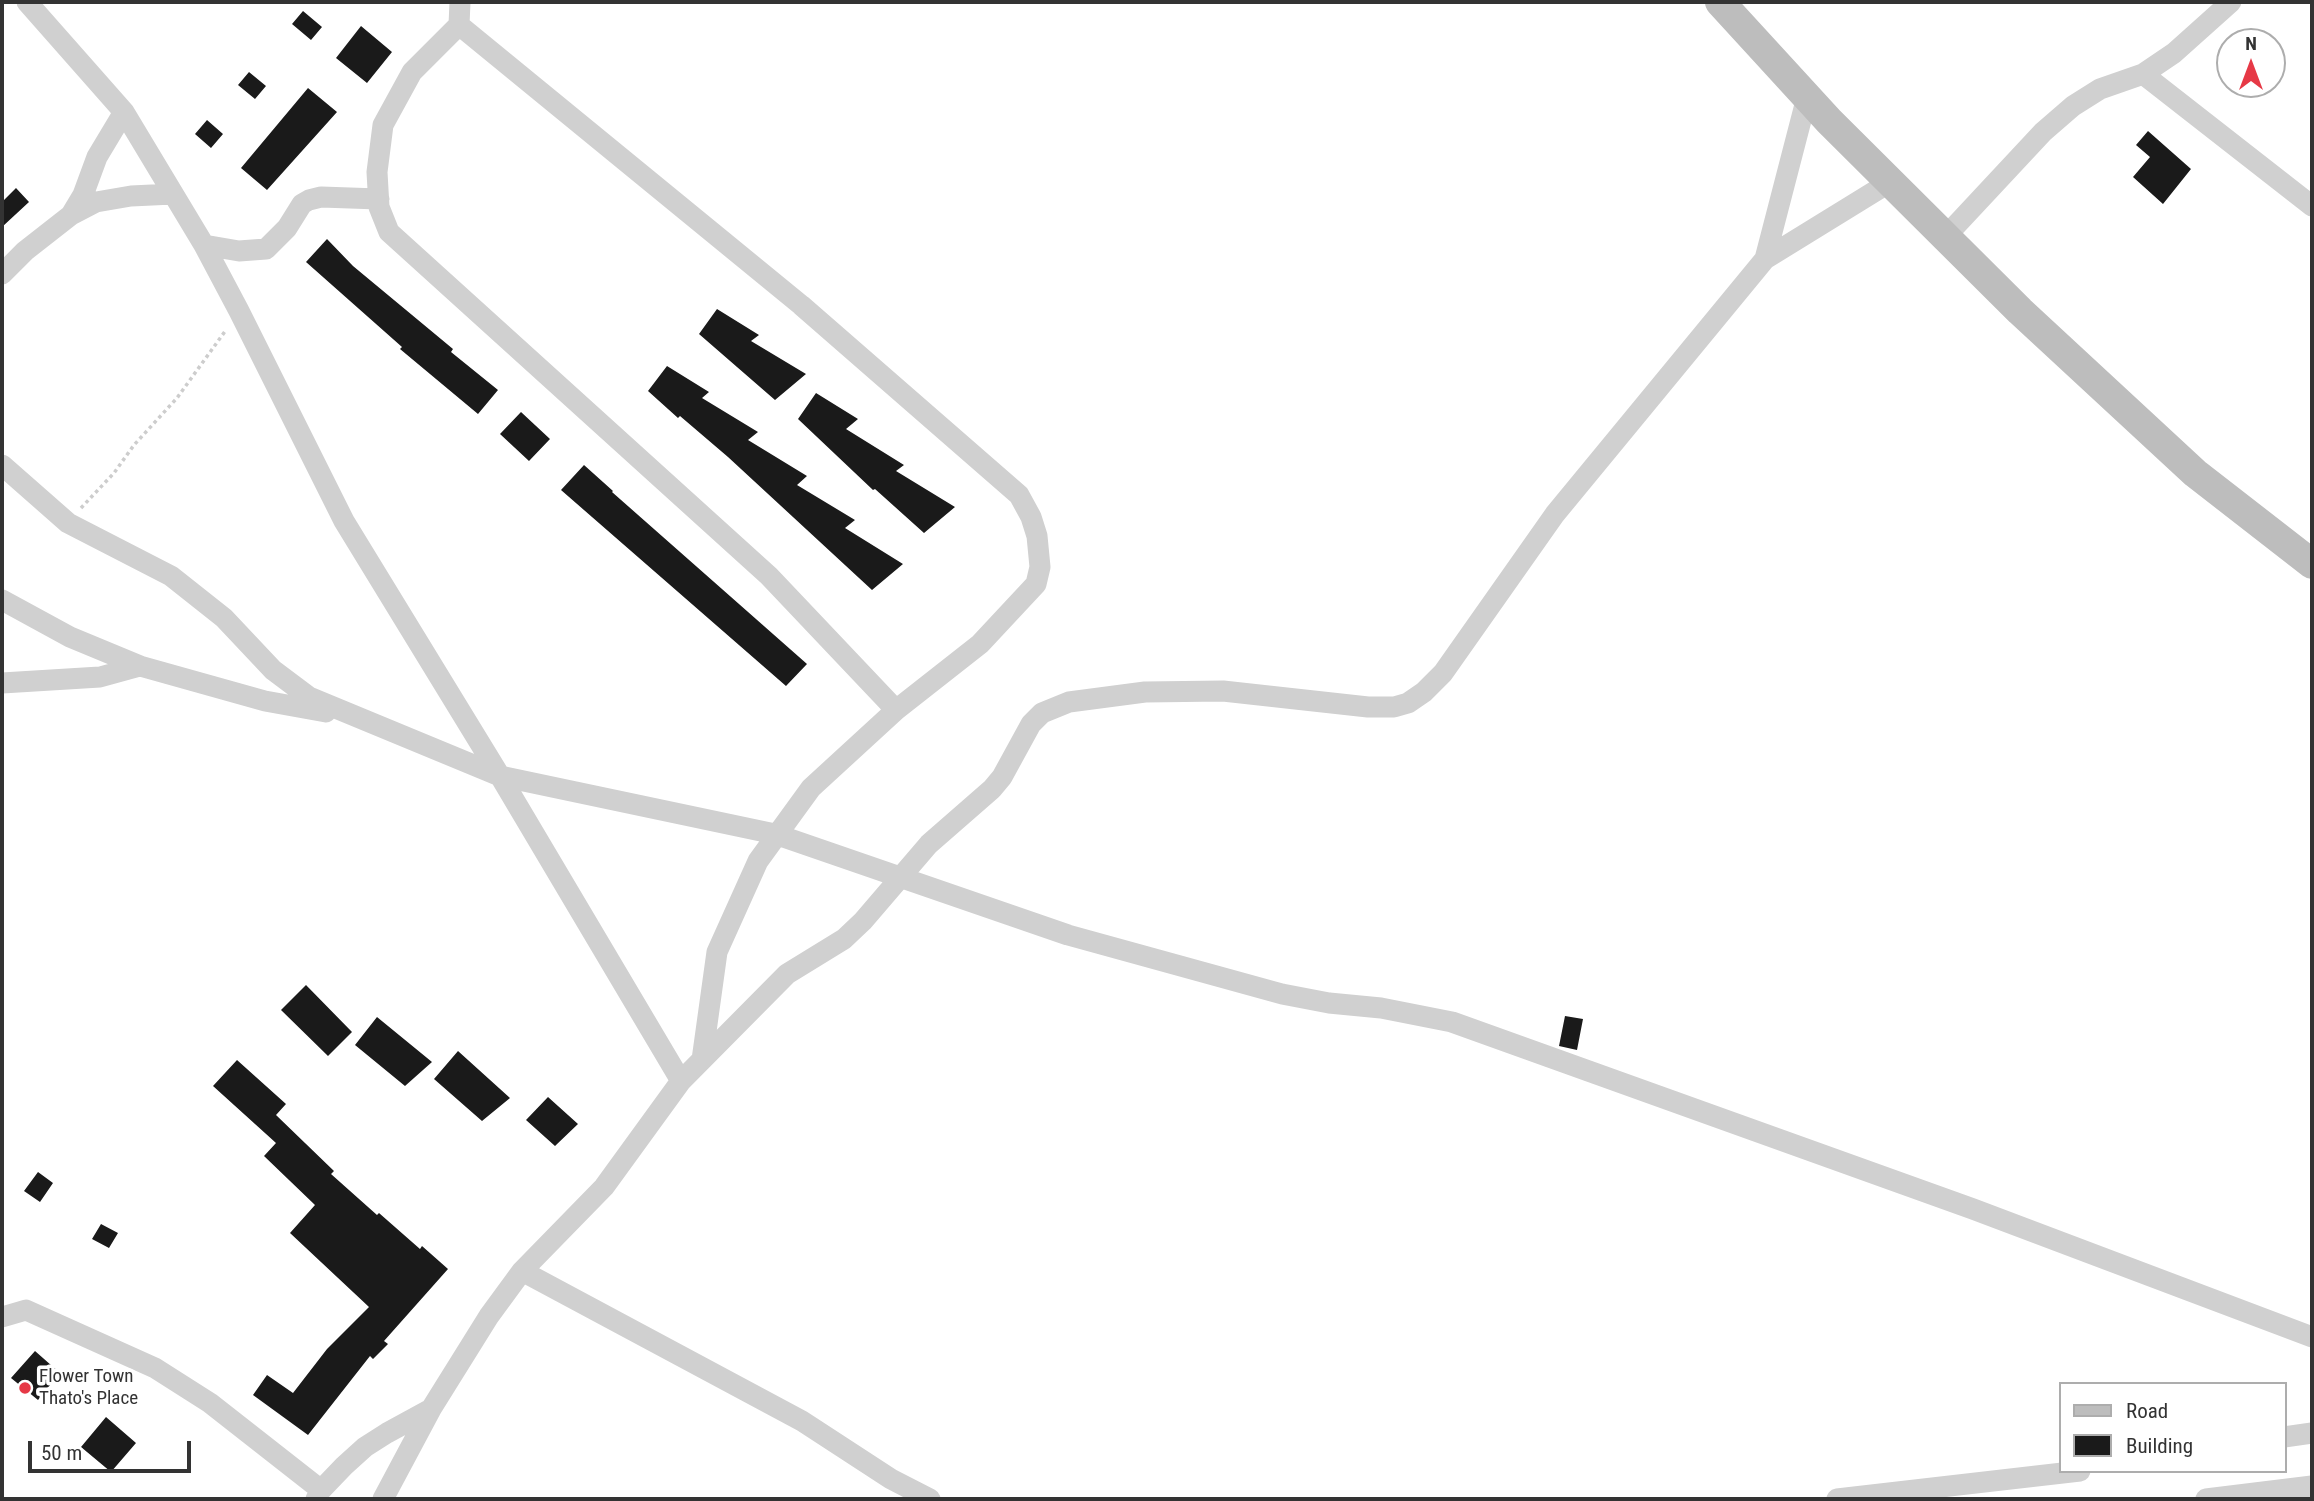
<!DOCTYPE html>
<html>
<head>
<meta charset="utf-8">
<style>
  body { margin:0 }
  #map { position:relative; width:2314px; height:1501px; overflow:hidden; background:#fff; font-family:"Roboto Condensed",sans-serif }
  canvas { display:block }
  .frame { position:absolute; inset:0; border:4px solid #333; pointer-events:none }
  .legend { position:absolute; left:2059px; top:1382px; width:228px; height:91px; box-sizing:border-box; background:#fff; border:2px solid #adadad; margin:0; padding:9px 12px; list-style:none; font-size:21px; color:#333 }
  .legend li { display:flex; align-items:center; gap:14px; height:35px }
  .legend b { width:35px; border:2px solid #adadad }
  .north { position:absolute; left:2216px; top:28px; width:70px; height:70px; box-sizing:border-box; background:#fff; border:2px solid #adadad; border-radius:50%; rotate:0deg; font-size:19px; font-weight:700; line-height:28px; text-align:center; color:#333 }
  .north::after { content:''; display:block; margin:auto; width:24px; height:32px; background:#e63946; clip-path:polygon(50% 0,100% 100%,50% 72%,0 100%) }
  .scale { position:absolute; left:28px; top:1441px; width:163px; height:32px; box-sizing:border-box; border:4px solid #333; border-top:0; padding-left:9px; font-size:21px; line-height:24px; white-space:nowrap; color:#333; -webkit-text-stroke:5px #fff; paint-order:stroke }
</style>
</head>
<body>
<div id="map">
<canvas width="2314" height="1501"></canvas>
<div class="frame"></div>
<ul class="legend">
<li><b style="height:9px;background:#bdbdbd"></b>Road</li>
<li><b style="height:19px;background:#1a1a1a"></b>Building</li>
</ul>
<div class="north">N</div>
<div class="scale">50 m</div>
</div>
<script>
const context = document.querySelector('canvas').getContext('2d');
context.lineJoin = 'round';
function fill(path, color) {
  context.fillStyle = color;
  context.fill(path, 'evenodd');
}
function poly(rows) {
  const path = new Path2D();
  for (const r of rows) {
    path.moveTo(r[0], r[1]);
    for (let i = 2; i < r.length; i += 2) path.lineTo(r[i], r[i + 1]);
  }
  return path;
}
function strokePath(path, color, width, dash) {
  context.strokeStyle = color;
  context.lineWidth = width;
  context.lineCap = dash ? 'butt' : 'round';
  context.setLineDash(dash || []);
  context.stroke(path);
}
function label(font, color, halo, rows, align = 'center') {
  context.font = font + ' "Roboto Condensed",sans-serif';
  context.lineWidth = 7;
  context.setLineDash([]);
  context.textBaseline = 'middle';
  context.strokeStyle = halo;
  context.fillStyle = color;
  for (const [text, x, y, turn = 0] of rows) {
    context.save();
    context.translate(x, y);
    context.rotate((+turn || 0) * Math.PI / 180);
    context.textAlign = isNaN(turn) ? turn : align;
    if (halo) context.strokeText(text, 0, 0);
    context.fillText(text, 0, 0);
    context.restore();
  }
}
fill(poly([
  [303,11,322,27,311,40,292,24],
  [361,26,392,52,367,83,336,58],
  [249,72,266,86,255,99,238,85],
  [308,88,337,112,267,190,241,168],
  [207,120,223,134,211,148,195,134],
  [2148,131,2191,169,2163,204,2133,177,2150,157,2136,145],
  [16,188,29,202,2,227,2,202],
  [327,239,353,266,453,349,451,352,498,390,478,414,400,349,402,347,306,262],
  [717,309,759,335,751,341,806,374,775,400,699,334],
  [667,366,709,392,702,398,758,432,748,440,807,476,797,485,855,520,845,528,903,564,872,590,728,457,680,416,678,418,648,391],
  [816,393,858,419,846,429,904,465,896,471,955,507,924,533,875,489,873,490,798,419],
  [521,412,550,439,529,461,500,434],
  [584,465,613,491,612,492,807,664,786,686,561,490],
  [306,985,352,1032,328,1056,281,1010],
  [1565,1016,1583,1019,1577,1050,1559,1046],
  [377,1017,432,1062,405,1086,355,1045],
  [458,1051,510,1098,482,1121,434,1079],
  [237,1060,286,1104,276,1115,334,1171,331,1174,377,1215,379,1213,420,1249,422,1246,448,1269,384,1341,388,1344,373,1359,370,1356,308,1435,253,1395,267,1375,293,1393,327,1349,369,1307,290,1233,315,1205,264,1156,276,1143,213,1086],
  [548,1097,578,1124,555,1146,526,1120],
  [38,1172,53,1183,40,1202,24,1191],
  [101,1224,118,1233,109,1248,92,1239],
  [35,1351,60,1373,38,1400,11,1378],
  [106,1417,136,1443,111,1472,81,1447]
]), '#1a1a1a');
strokePath(poly([
  [81,508,114,473,134,445,177,398,226,330]
]), '#cdcdcd', 3.5, [3.5, 3.5]);
strokePath(poly([
  [27,2,124,112,204,245,239,311,344,521,500,776,681,1081],
  [460,2,459,25,412,72,383,125,377,172,379,207,389,232,769,576,896,710],
  [459,25,801,305,1019,495,1031,517,1037,536,1040,567,1036,584,980,644,896,710,811,788,758,861,717,952,702,1060],
  [2143,74,2312,206],
  [71,215,96,202,131,196,173,194],
  [1945,237,2043,132,2073,106,2100,89,2143,74,2174,53,2231,2],
  [204,245,239,251,266,249,287,228,302,204,309,200,321,197,379,199],
  [1765,259,1890,182],
  [2,274,25,251,71,215,83,195,97,157,124,112],
  [2,465,68,523,171,576,224,618,273,670,309,697,500,776,775,834,1068,935,1282,994,1329,1003,1381,1008,1452,1022,1973,1209,2312,1337],
  [2,600,70,637,140,666],
  [2,683,100,677,140,666,265,701,326,712],
  [522,1271,802,1421,891,1479,930,1499],
  [2,1317,26,1310,155,1368,210,1403,321,1490],
  [2284,1437,2312,1433],
  [316,1499,321,1490,344,1466,365,1447,387,1433,431,1409],
  [383,1499,431,1409,489,1316,522,1271,604,1187,681,1081,787,974,844,939,863,921,929,844,992,789,1002,777,1031,724,1042,713,1069,702,1145,692,1223,691,1368,707,1394,707,1408,703,1424,692,1443,673,1555,514,1765,259,1807,97],
  [1837,1499,2080,1471],
  [2206,1499,2312,1486]
]), '#d0d0d0', 21);
strokePath(poly([
  [1720,2,1829,121,2020,311,2195,473,2312,564]
]), '#bdbdbd', 30);
for (const [x, y, r, color] of [
  [25,1388,7,"#e63946"]
]) {
  const dot = new Path2D();
  dot.arc(x, y, r, 0, 2 * Math.PI);
  context.fillStyle = color;
  context.fill(dot);
  strokePath(dot, '#fff', 2.5);
}
label('19px', '#333', '#fff', [
  ["Flower Town",39,1377],
  ["Thato's Place",39,1399]
], 'left');
</script>
</body>
</html>
